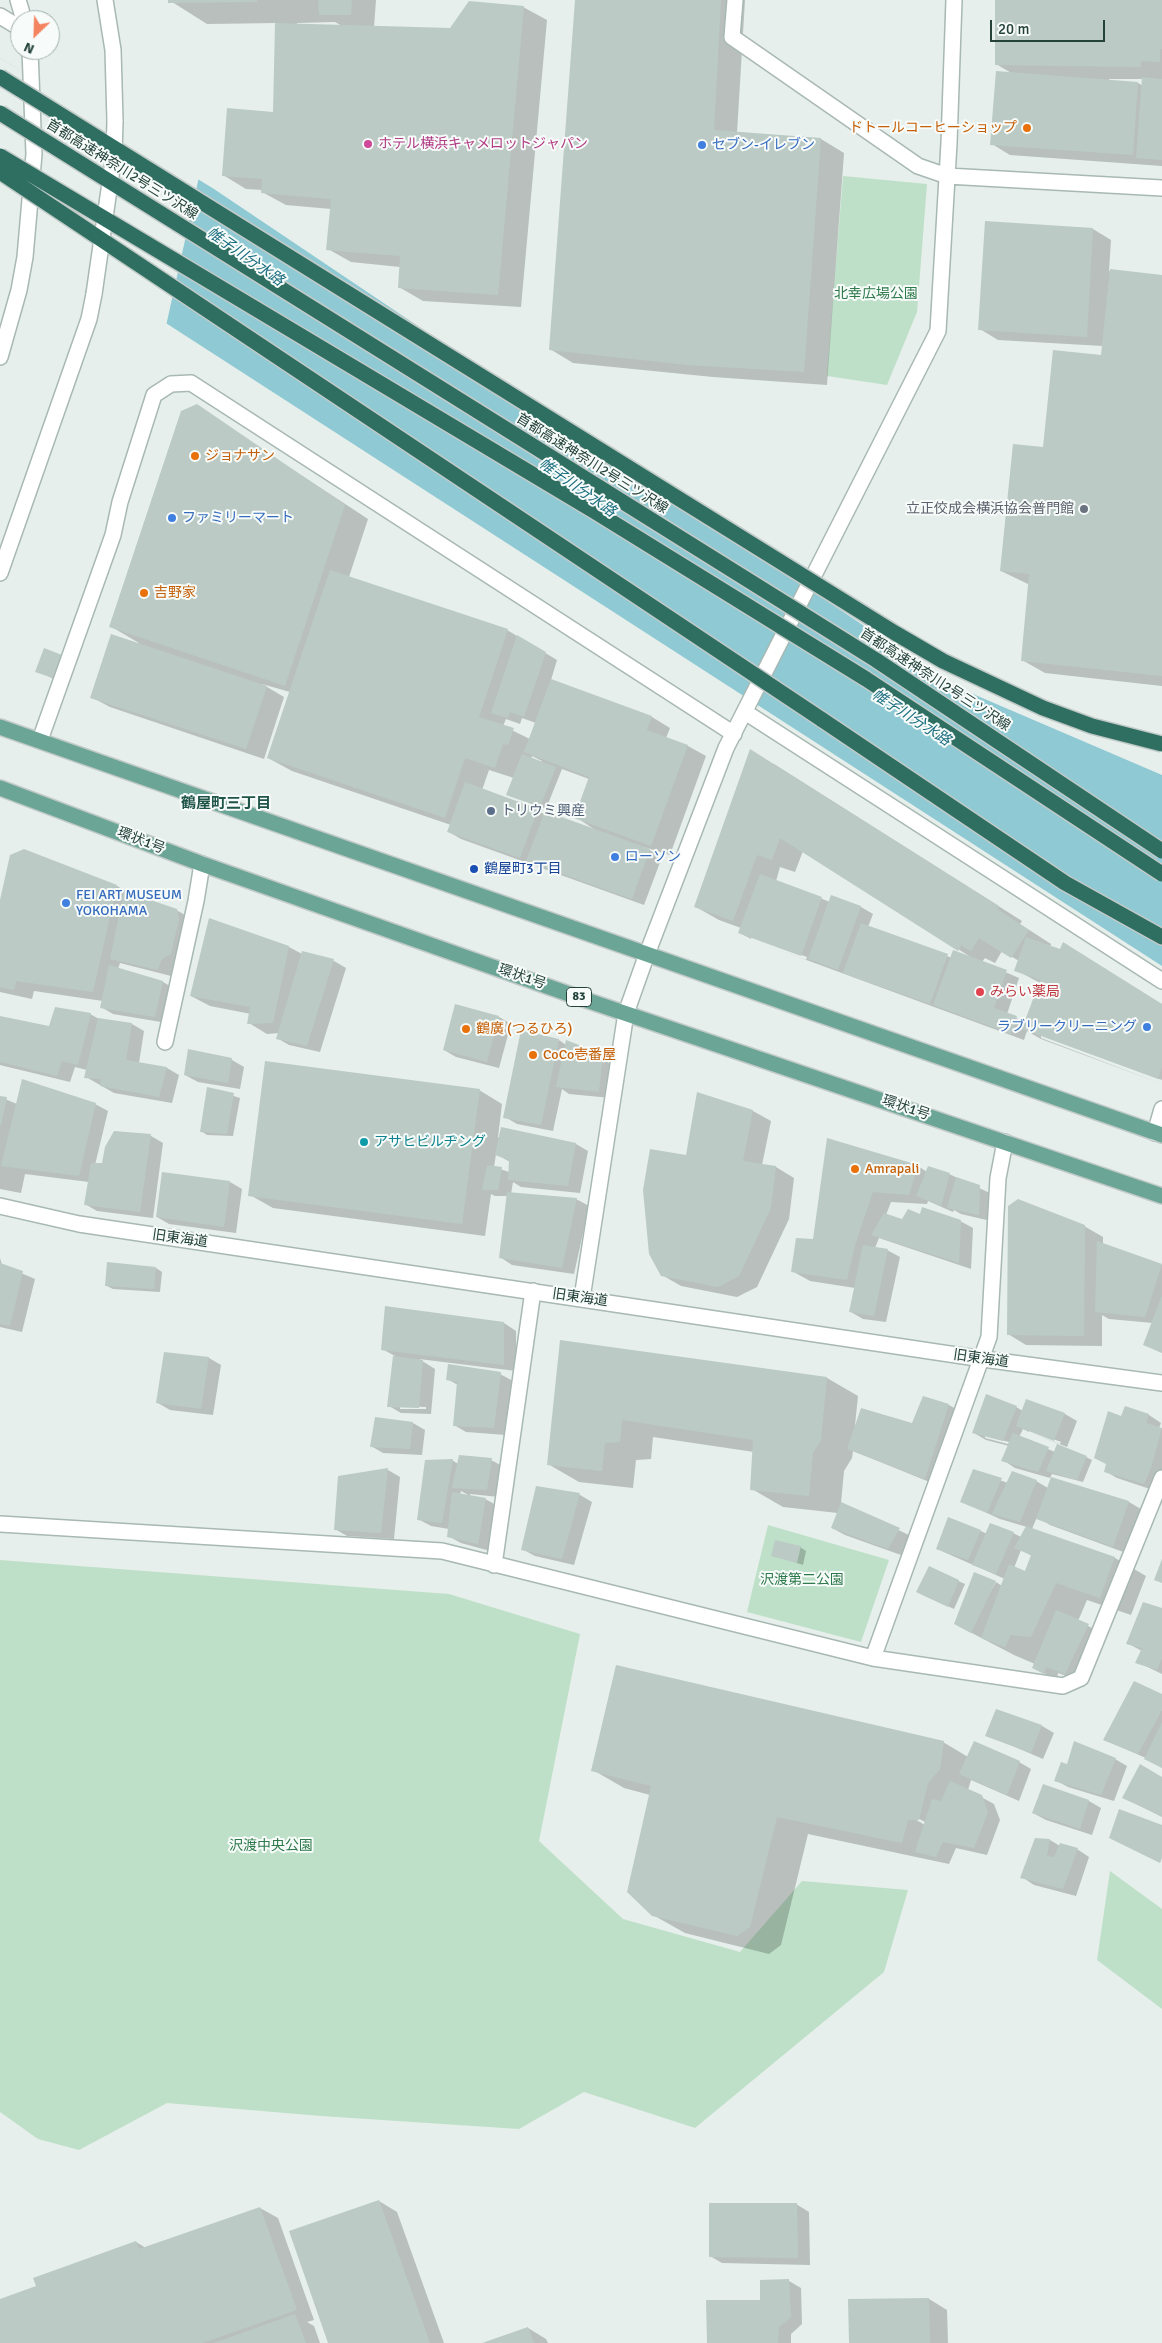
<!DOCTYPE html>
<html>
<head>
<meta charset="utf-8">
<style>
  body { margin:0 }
  #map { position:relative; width:1162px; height:2343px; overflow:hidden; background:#e6efeb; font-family:Signika,sans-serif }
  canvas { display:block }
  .north { position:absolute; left:10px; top:10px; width:50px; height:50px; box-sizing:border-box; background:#f7fbf9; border:1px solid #a3b1ad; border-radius:50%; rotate:204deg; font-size:14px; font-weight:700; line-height:20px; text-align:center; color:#24423a }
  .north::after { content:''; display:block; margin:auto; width:18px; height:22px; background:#f4845f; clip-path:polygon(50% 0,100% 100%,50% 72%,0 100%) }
  .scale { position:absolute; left:990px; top:20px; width:115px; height:22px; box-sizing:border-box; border:2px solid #24423a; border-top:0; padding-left:6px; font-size:15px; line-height:18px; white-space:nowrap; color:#24423a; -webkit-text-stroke:4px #f7fbf9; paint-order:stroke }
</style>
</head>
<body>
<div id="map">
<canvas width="1162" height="2343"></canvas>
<div class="north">N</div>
<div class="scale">20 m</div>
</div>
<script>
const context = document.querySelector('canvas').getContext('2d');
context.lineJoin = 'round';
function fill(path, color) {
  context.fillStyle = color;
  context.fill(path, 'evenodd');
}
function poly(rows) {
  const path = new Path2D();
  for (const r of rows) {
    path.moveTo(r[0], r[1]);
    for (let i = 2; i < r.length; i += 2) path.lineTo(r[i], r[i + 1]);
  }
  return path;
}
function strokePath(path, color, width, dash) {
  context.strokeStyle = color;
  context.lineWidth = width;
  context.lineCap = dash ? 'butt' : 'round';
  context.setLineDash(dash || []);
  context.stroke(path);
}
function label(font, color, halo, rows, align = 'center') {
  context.font = font + ' Signika,"Noto Sans JP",sans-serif';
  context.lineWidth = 4;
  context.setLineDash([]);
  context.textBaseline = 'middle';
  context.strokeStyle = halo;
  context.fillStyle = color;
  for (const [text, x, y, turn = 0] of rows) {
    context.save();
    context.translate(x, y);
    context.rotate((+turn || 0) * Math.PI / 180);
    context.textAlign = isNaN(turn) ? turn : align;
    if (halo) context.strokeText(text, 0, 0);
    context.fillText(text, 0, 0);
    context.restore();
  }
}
fill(poly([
  [843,176,927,184,917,312,887,385,827,376],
  [768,1525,889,1560,861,1642,747,1612],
  [0,1560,449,1594,580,1634,539,1841,623,1919,740,1952,802,1881,908,1890,884,1972,695,2128,584,2092,519,2129,321,2116,167,2103,79,2150,38,2139,0,2112],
  [1110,1871,1162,1909,1162,2009,1097,1960]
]), '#bfe0c8');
fill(poly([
  [0,58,214,189,952,685,1162,775,1162,966,0,216]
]), '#8ec9d4');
fill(poly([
  [0,58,199,177,166,326,0,219]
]), '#e6efeb');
fill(poly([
  [169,0,376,0,374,27,450,29,523,7,547,20,521,307,423,301,399,287,400,267,351,262,328,249,331,209,286,205,262,192,263,190,246,189,223,175,274,113,277,23,207,24],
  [335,22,342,26,297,25,297,23],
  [576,0,745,0,737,133,821,139,844,153,827,385,713,377,573,363,550,349],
  [997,0,1162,0,1162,166,1010,155,992,144,1013,74,996,64],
  [1109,79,1143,79,1143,86,1138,83,1109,81],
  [1093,229,1111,240,1109,271,1162,276,1162,686,1045,673,1022,660,1030,585,1001,571,1044,448,1102,356,1103,346,998,340,980,329],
  [196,406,368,519,349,577,507,630,557,660,551,680,652,717,670,728,666,738,688,746,706,756,670,855,644,847,662,857,644,905,461,839,449,832,451,825,292,771,268,758,290,692,262,684,284,697,264,759,110,707,91,697,139,643,110,626],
  [522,718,536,723,530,739,503,726,506,719,520,724],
  [532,756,542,761,541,763,531,759],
  [562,769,589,779,576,817,598,832,545,814,482,790,489,770,514,778,508,794,546,809],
  [45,649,62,656,66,685,37,671],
  [774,764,1022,921,1020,924,1051,944,1050,947,1162,1004,1162,1080,1041,1035,1041,1038,1162,1084,1041,1039,1027,1031,1024,1040,752,940,806,960,807,957,751,937,751,939,740,933,741,928,719,920,696,907],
  [803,851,969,956,968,957,952,958,868,927,873,914,861,907,830,902,776,881,780,867,795,872],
  [1002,951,1019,961,1016,970,1040,983,1025,1022,1007,1014,1019,978,982,962,985,958,995,963],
  [24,850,117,886,132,895,176,910,189,917,183,961,174,965,171,976,120,963,118,969,163,982,175,989,167,1023,113,1014,101,1007,103,1001,34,991,32,999,0,992,0,906],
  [289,947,302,954,302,953,334,961,346,968,320,1052,289,1045,277,1038,279,1033,267,1034,249,1023,251,1014,210,1006,191,996],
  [90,1014,99,1019,132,1024,144,1031,139,1063,167,1068,179,1075,172,1103,114,1093,86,1077,87,1070,75,1067,70,1082,0,1065,0,1017,50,1028],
  [499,1017,511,1024,499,1068,456,1057,444,1050],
  [559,1040,566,1045,594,1052,607,1060,613,1071,611,1098,569,1094,562,1089,553,1131,517,1124,505,1117],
  [232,1060,244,1067,240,1089,198,1082,185,1075],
  [208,1088,240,1098,233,1136,207,1135,201,1131],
  [479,1090,502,1104,498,1137,500,1138,502,1128,576,1144,588,1151,580,1193,521,1187,513,1182,511,1194,576,1199,589,1206,574,1274,512,1265,500,1257,508,1196,495,1196,491,1194,485,1236,273,1208,250,1195],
  [496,1154,510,1162,509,1172,494,1167],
  [0,1097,17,1104,95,1104,108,1111,95,1165,103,1165,115,1132,151,1136,163,1143,153,1218,97,1211,85,1204,89,1182,25,1174,21,1193,0,1189],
  [753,1111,771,1121,762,1165,776,1167,794,1178,789,1219,757,1287,737,1297,681,1286,662,1275,687,1157],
  [828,1140,918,1166,927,1172,949,1174,992,1194,991,1221,961,1214,954,1210,953,1212,928,1201,927,1204,891,1202,886,1215,903,1221,921,1216,960,1221,973,1228,971,1269,879,1238,875,1248,887,1250,900,1257,886,1322,863,1319,851,1312,855,1288,810,1281,792,1271,814,1240],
  [230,1182,242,1189,236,1233,169,1224,157,1217],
  [1084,1226,1103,1237,1103,1244,1162,1265,1162,1353,1145,1344,1153,1323,1109,1319,1102,1315,1102,1346,1026,1345,1008,1334],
  [0,1258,2,1265,35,1279,22,1332,0,1327],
  [108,1263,156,1268,162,1272,160,1292,113,1289,107,1286],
  [504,1323,516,1331,516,1371,419,1359,435,1369,431,1414,401,1413,389,1406,395,1356,382,1349],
  [400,1406,426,1407,426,1409,400,1409],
  [561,1342,827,1378,858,1396,855,1425,913,1425,924,1398,949,1405,961,1412,937,1485,853,1451,852,1458,844,1471,841,1503,911,1536,901,1555,845,1535,832,1528,838,1513,783,1507,752,1489,754,1452,653,1437,651,1459,636,1460,633,1488,579,1482,548,1464],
  [165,1354,209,1358,221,1365,213,1415,170,1410,158,1403],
  [500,1374,513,1381,506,1435,466,1432,454,1425,458,1385,447,1379],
  [1027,1401,1065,1414,1077,1421,1067,1447,1030,1433,1060,1444,1061,1442,1029,1430,1029,1432,1023,1429,1019,1437,1055,1452,1086,1457,1092,1460,1083,1482,1052,1474,1050,1478,1015,1468,1003,1460,1009,1446,986,1440,974,1433,1016,1407,1023,1411],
  [985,1436,1009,1442,1008,1444,985,1438],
  [1126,1408,1149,1415,1161,1423,1159,1428,1162,1429,1162,1474,1156,1491,1117,1478,1105,1471],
  [413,1423,425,1430,422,1455,383,1453,371,1446],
  [452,1460,458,1464,491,1460,504,1467,499,1497,470,1494,470,1496,485,1499,498,1506,490,1551,461,1543,448,1536,449,1529,431,1526,418,1519],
  [461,1491,470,1496,460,1495],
  [388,1470,400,1477,394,1539,347,1536,335,1529,339,1477],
  [973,1471,1008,1483,1036,1481,1048,1488,1051,1479,1129,1502,1141,1509,1126,1553,1050,1525,1037,1517,1032,1529,1115,1558,1146,1576,1131,1615,1087,1600,1078,1621,1100,1632,1078,1680,1058,1673,1057,1680,1034,1668,1035,1664,1014,1655,968,1631,996,1582,1002,1586,1005,1579,937,1549,981,1531,987,1534,1013,1533,1021,1537,1027,1527,1000,1519,961,1501],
  [1021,1550,1032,1556,1026,1572,1014,1568],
  [537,1488,580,1495,592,1502,574,1565,535,1556,522,1549],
  [800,1547,806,1551,803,1565,772,1555],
  [929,1568,965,1584,954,1609,923,1595],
  [1162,1609,1162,1674,1137,1662,1142,1651,1127,1643],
  [1162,1695,1162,1768,1146,1758,1104,1740],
  [997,1711,1042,1726,1054,1733,1043,1759,987,1735],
  [943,1742,968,1757,1019,1762,1031,1769,1019,1801,971,1780,968,1790,994,1804,1000,1820,987,1855,956,1848,949,1864,808,1834,781,1945,769,1954,685,1933,653,1915,650,1795,624,1788,593,1770],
  [914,1816,925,1822,925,1825,913,1818],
  [1115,1759,1127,1766,1114,1801,1068,1787,1055,1780,1067,1765],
  [1162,1778,1162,1817,1124,1798],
  [1043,1786,1089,1801,1101,1808,1092,1835,1046,1820,1033,1813],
  [1036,1839,1050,1840,1060,1846,1077,1849,1089,1857,1076,1896,1034,1885,1022,1877],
  [379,2201,397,2212,444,2343,329,2343],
  [796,2204,809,2212,810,2265,722,2263,710,2256],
  [260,2208,278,2218,314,2320,307,2322,314,2326,320,2343,0,2343,0,2300,38,2287,136,2242,146,2248],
  [789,2281,801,2288,802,2324,791,2334,791,2343,708,2343],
  [929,2299,947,2310,948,2343,850,2343,849,2300],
  [528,2328,546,2339,548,2343,485,2343]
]), '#0003');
fill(poly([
  [168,0,257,0,257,2,168,3],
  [318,0,352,0,351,15,319,15],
  [575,0,721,0,714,130,821,138,804,372,688,365,549,350],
  [995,0,1162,0,1162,49,1160,49,1160,62,1141,61,1141,67,995,65],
  [469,1,524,6,498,295,398,288,400,256,326,250,331,199,261,193,262,179,222,176,227,108,273,112,275,23,450,28],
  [996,71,1138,82,1133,155,990,145],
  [1142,77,1162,79,1162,160,1136,158],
  [985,221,1093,228,1087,337,978,330],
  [1110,269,1162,275,1162,676,1021,661,1029,574,1000,571,1013,444,1043,447,1053,350,1101,355],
  [197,404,345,505,285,686,109,627,181,411],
  [330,570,508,629,479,717,514,728,508,745,503,744,495,768,465,758,445,818,267,758],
  [111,634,267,686,246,749,90,698],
  [517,635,546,652,524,717,510,712,508,718,491,713],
  [44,648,62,655,53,678,35,672],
  [551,679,652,716,647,730,688,745,651,846,574,818,589,777,524,752],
  [750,749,999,906,997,909,1029,930,1011,958,979,938,971,951,961,945,958,951,780,838,772,860,757,855,733,921,694,907],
  [522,754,556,767,540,807,506,795],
  [465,782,538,809,520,858,447,832],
  [545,811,650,849,632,899,526,861],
  [24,849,117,885,93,992,16,981,14,990,0,987,0,900,10,855],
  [760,874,822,897,801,956,738,933],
  [124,891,177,909,179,919,171,954,162,959,158,970,110,959],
  [831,895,861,906,838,970,808,959],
  [209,918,289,946,273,1023,247,1024,250,1007,190,996],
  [861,923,948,954,930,1004,843,973],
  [1026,937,1060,949,1063,942,1162,1004,1162,1067,1158,1079,1022,1029,1040,980,1014,971],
  [953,950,1007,970,994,1008,1017,1016,1011,1034,933,1005],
  [302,951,334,959,307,1046,276,1039],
  [109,965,163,981,155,1017,100,1008],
  [455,1004,499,1016,487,1062,443,1050],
  [55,1007,91,1013,78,1065,62,1061,57,1076,0,1062,0,1016,49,1026],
  [98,1018,132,1023,126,1060,167,1067,159,1097,100,1086,101,1079,84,1078],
  [521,1030,559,1039,541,1125,503,1118],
  [566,1040,595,1051,602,1063,599,1092,556,1087],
  [188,1049,232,1058,228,1083,184,1075],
  [265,1061,480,1089,462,1224,248,1196],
  [22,1079,96,1103,79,1176,1,1166],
  [207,1087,234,1093,227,1134,200,1132],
  [697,1092,753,1110,743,1161,776,1166,771,1208,739,1276,718,1287,661,1276,649,1254,643,1190,650,1149,686,1155],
  [0,1096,7,1097,1,1125,0,1125],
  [501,1127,576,1143,568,1186,508,1180,509,1160,495,1155],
  [114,1131,151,1134,140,1212,84,1205,91,1163,102,1163,105,1147],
  [827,1138,918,1165,909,1195,873,1192,855,1245,847,1280,791,1272,796,1238,813,1239],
  [487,1165,502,1167,498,1190,482,1190],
  [928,1166,950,1173,941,1206,916,1196],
  [162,1172,230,1181,224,1227,156,1217],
  [956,1177,980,1185,979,1215,947,1208],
  [507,1192,577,1198,562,1268,499,1258],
  [1018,1199,1085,1225,1084,1336,1007,1335,1008,1206],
  [922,1207,961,1220,959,1263,871,1235,884,1213,902,1219,908,1209,920,1214],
  [1097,1241,1162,1264,1145,1317,1095,1312],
  [863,1245,888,1249,874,1316,849,1312],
  [107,1262,156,1267,154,1289,105,1286],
  [0,1263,23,1271,10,1326,0,1324],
  [1162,1295,1162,1353,1143,1345],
  [385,1306,504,1322,504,1365,381,1350],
  [560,1340,827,1377,821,1440,813,1453,809,1496,750,1490,753,1440,622,1420,620,1442,605,1443,602,1471,547,1465],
  [164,1352,209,1357,201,1409,156,1403],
  [393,1356,423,1360,419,1408,387,1407],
  [448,1364,501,1372,494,1428,453,1426,457,1382,446,1380],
  [986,1394,1017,1406,1003,1441,972,1433],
  [923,1396,949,1404,925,1479,847,1449,861,1408,912,1423],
  [1026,1399,1065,1413,1054,1441,1016,1426],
  [1125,1406,1149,1414,1146,1423,1162,1428,1151,1468,1144,1484,1104,1472,1106,1464,1094,1458,1108,1411,1121,1416],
  [375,1417,413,1422,410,1449,370,1447],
  [1013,1433,1049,1447,1038,1472,1001,1461],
  [1057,1444,1087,1456,1077,1480,1046,1471],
  [459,1455,492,1458,487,1490,452,1488],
  [453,1459,442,1523,417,1520,425,1460],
  [388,1468,381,1533,334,1530,338,1476],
  [973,1469,1002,1478,987,1513,960,1502],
  [1012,1471,1037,1480,1020,1522,992,1514],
  [1051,1477,1129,1501,1113,1547,1036,1519],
  [536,1486,580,1493,562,1559,521,1550],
  [452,1492,486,1498,478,1544,447,1537],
  [841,1502,900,1528,888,1549,831,1528],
  [948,1517,981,1530,968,1560,936,1549],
  [990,1523,1014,1532,996,1574,972,1565],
  [1026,1526,1115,1557,1100,1598,1056,1583,1031,1637,1011,1635,1005,1647,981,1638,1009,1564,1025,1571,1031,1555,1014,1548],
  [775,1540,801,1546,797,1563,771,1556],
  [1162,1559,1162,1583,1154,1580],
  [929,1566,959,1580,948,1607,916,1592],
  [974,1572,996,1581,971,1633,954,1624],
  [1143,1602,1162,1608,1162,1658,1157,1670,1135,1663,1142,1648,1126,1644],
  [1056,1610,1089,1624,1065,1674,1046,1667,1044,1674,1032,1668],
  [616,1665,944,1741,940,1769,928,1783,919,1820,908,1820,902,1843,777,1817,750,1927,737,1936,652,1916,627,1892,651,1786,591,1771],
  [1134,1681,1162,1694,1162,1710,1138,1754,1103,1740],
  [996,1709,1042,1725,1031,1753,985,1736],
  [1162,1722,1162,1768,1144,1759],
  [974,1741,1020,1761,1007,1795,959,1774],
  [1074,1741,1116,1758,1101,1795,1054,1781,1061,1762,1067,1764],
  [1140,1764,1162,1777,1162,1816,1122,1798],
  [950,1781,982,1795,988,1812,974,1848,943,1842,936,1857,915,1852,932,1799,941,1801],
  [1043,1784,1089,1800,1080,1829,1032,1813],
  [1119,1809,1162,1825,1162,1858,1160,1863,1109,1838],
  [1035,1838,1050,1839,1047,1856,1054,1857,1060,1843,1078,1848,1063,1889,1020,1878],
  [379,2200,430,2343,328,2343,289,2231],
  [709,2203,797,2203,798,2258,709,2257],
  [260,2207,297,2310,202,2343,0,2343,0,2299,36,2286,33,2278,136,2241,139,2249],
  [789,2279,791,2317,779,2327,778,2343,707,2343,706,2300,760,2300,760,2280],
  [929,2298,930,2343,849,2343,848,2299],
  [295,2314,306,2343,214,2343],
  [528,2327,534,2343,482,2343]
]), '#bbcac4');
const service = poly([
  [735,0,732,37,918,166,947,176]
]);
const minor = poly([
  [0,16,20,28],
  [947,176,1162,188],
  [745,712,1162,981],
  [40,740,113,535,120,502,154,395,171,384,191,383,734,734],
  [165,1042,196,901,202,864],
  [1155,1133,1162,1109],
  [582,1298,626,1013,647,954,726,748,938,331,949,143,954,0],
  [0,1524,442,1551,873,1658,1063,1686,1081,1678,1162,1478],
  [494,1565,533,1291],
  [873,1658,989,1337,998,1178,1005,1142]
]);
const tertiary = poly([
  [18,0,24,20],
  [105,0,113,50,115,121],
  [0,357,19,290,25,257,34,154,30,50],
  [0,573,89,319,94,294],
  [0,1206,79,1224,983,1359,1162,1383]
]);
const primary = poly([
  [0,727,1162,1135],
  [0,788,202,864,583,999,1162,1196]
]);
const motorway = poly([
  [821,719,1065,883,1162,937]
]);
strokePath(service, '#a8b8b2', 18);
strokePath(minor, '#a8b8b2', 18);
strokePath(tertiary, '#a8b8b2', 18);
strokePath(primary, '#c2cac8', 18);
strokePath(motorway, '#c2cac8', 18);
strokePath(service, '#fff', 15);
strokePath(minor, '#fff', 15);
strokePath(tertiary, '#fff', 15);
strokePath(primary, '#6aa596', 15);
strokePath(motorway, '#2f6f62', 15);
const tertiaryBridge = poly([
  [94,294,114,155,115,121]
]);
const motorwayBridge = poly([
  [0,77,895,633,943,661,1043,708,1092,726,1162,744],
  [0,113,876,660,1162,851],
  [0,156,594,511,866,679,1162,874],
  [0,172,821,719]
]);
strokePath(tertiaryBridge, '#a8b8b2', 18, []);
strokePath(motorwayBridge, '#c2cac8', 18, []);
strokePath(tertiaryBridge, '#fff', 15);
strokePath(motorwayBridge, '#2f6f62', 15);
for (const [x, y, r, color] of [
  [1027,128,5,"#e8710a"],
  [368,144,5,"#d1479c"],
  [702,145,5,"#3f7fe0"],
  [195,456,5,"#e8710a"],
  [1084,509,5,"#6b7280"],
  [172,518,5,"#3f7fe0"],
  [144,593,5,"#e8710a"],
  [491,811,5,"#5c6f8a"],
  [615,857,5,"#3f7fe0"],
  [474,869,5,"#1a4fb4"],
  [66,903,5,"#3f7fe0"],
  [980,992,5,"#e0444e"],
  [1147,1027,5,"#3f7fe0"],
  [466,1029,5,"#e8710a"],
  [533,1055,5,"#e8710a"],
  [364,1142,5,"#0f9aa8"],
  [855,1169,5,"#e8710a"]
]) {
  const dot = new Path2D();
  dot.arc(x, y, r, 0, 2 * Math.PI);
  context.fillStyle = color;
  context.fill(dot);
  strokePath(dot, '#f7fbf9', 2);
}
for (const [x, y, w] of [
  [579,997,25]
]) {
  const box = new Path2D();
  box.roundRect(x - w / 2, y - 9.5, w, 19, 4);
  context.fillStyle = '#f7fbf9';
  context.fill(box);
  strokePath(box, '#24423a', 1);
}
label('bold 12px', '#24423a', null, [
  ["83",579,997]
]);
label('14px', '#c56008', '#f7fbf9', [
  ["ドトールコーヒーショップ",1017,128,"right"],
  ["ジョナサン",205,456],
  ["吉野家",154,593],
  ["鶴廣 (つるひろ)",476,1029],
  ["CoCo壱番屋",543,1055],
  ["Amrapali",865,1169]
], 'left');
label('14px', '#b23c85', '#f7fbf9', [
  ["ホテル横浜キャメロットジャパン",378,144]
], 'left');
label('14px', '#366cbe', '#f7fbf9', [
  ["セブン-イレブン",712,145],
  ["ファミリーマート",182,518],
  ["ローソン",625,857],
  ["FEI ART MUSEUM",76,895],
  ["YOKOHAMA",76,911],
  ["ラブリークリーニング",1137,1027,"right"]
], 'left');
label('14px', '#24423a', '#f7fbf9', [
  ["首都高速神奈川2号三ツ沢線",122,170,32],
  ["首都高速神奈川2号三ツ沢線",592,464,32],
  ["首都高速神奈川2号三ツ沢線",935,680,33],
  ["環状1号",141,841,21],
  ["環状1号",522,977,19],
  ["環状1号",906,1108,19],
  ["旧東海道",180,1239,8],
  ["旧東海道",580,1298,8],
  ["旧東海道",981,1359,8]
]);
label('14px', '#2d7a4b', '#f7fbf9', [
  ["北幸広場公園",876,294],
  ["沢渡第二公園",802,1580],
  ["沢渡中央公園",271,1846]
]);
label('14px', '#5b616d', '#f7fbf9', [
  ["立正佼成会横浜協会普門館",1074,509]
], 'right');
label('14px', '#4e5e75', '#f7fbf9', [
  ["トリウミ興産",501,811]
], 'left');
label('14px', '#164399', '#f7fbf9', [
  ["鶴屋町3丁目",484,869]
], 'left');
label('14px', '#be3a42', '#f7fbf9', [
  ["みらい薬局",990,992]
], 'left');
label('14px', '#0d838f', '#f7fbf9', [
  ["アサヒビルヂング",374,1142]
], 'left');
label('italic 15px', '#1c6f80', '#f7fbf9', [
  ["帷子川分水路",245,257,35],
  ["帷子川分水路",577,488,35],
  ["帷子川分水路",911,718,33]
]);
label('bold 15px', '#1f5548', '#f7fbf9', [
  ["鶴屋町三丁目",226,804]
]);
</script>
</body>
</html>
